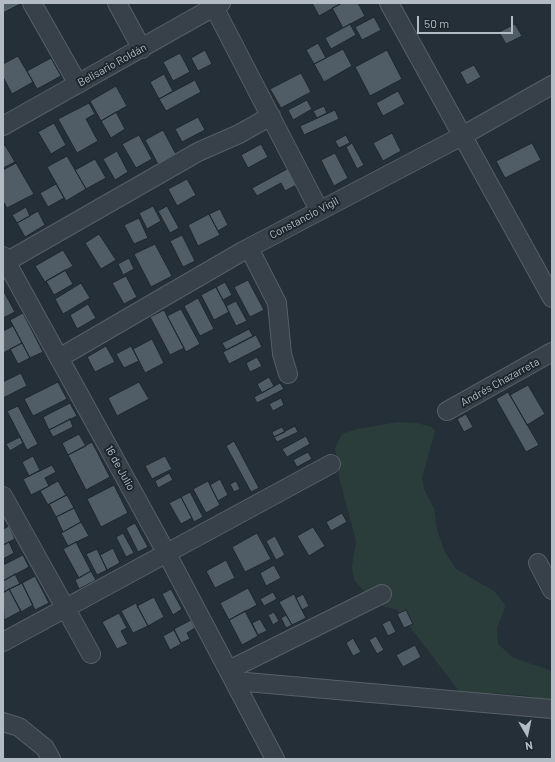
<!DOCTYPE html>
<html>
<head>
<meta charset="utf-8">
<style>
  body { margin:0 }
  #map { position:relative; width:555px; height:762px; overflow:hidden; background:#252f38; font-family:Barlow,sans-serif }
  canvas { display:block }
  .frame { position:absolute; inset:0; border:4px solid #b3bcc4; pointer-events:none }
  .north { position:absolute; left:507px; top:714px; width:40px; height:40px; -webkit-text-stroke:3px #1d262d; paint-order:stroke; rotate:171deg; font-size:11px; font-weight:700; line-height:16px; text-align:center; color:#b3bcc4 }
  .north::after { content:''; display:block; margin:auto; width:14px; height:18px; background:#b3bcc4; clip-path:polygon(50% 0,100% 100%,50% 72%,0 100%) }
  .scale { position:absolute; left:417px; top:16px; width:96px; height:18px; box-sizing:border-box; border:2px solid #b3bcc4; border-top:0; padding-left:5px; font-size:12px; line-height:14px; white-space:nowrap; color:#b3bcc4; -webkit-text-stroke:3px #1d262d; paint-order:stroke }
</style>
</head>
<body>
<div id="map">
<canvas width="555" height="762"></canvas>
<div class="frame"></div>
<div class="north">N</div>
<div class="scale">50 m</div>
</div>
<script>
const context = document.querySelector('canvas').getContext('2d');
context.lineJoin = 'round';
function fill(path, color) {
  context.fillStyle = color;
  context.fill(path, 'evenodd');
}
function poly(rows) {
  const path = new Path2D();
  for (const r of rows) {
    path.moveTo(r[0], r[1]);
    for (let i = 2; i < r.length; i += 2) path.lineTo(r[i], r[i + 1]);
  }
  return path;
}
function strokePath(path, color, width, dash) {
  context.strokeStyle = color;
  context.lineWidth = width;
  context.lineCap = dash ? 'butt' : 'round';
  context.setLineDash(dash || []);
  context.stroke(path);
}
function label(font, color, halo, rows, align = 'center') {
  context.font = font + ' Barlow,sans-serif';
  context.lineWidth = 4;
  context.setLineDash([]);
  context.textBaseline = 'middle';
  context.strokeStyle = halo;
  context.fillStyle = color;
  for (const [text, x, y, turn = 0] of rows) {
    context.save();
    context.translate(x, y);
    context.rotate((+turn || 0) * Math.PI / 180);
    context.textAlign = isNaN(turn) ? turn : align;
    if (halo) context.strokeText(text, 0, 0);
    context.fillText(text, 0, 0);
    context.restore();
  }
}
fill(poly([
  [398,422,417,423,432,427,435,431,422,478,424,489,434,508,437,530,445,552,456,569,494,591,504,603,505,608,497,628,498,644,514,658,552,671,552,707,529,696,493,693,475,695,459,691,397,610,375,604,354,580,352,566,356,541,340,481,335,448,342,434,357,429]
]), '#2a3d3b');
const building = poly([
  [3,3,22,3,3,13,3,3],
  [312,3,342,3,319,16,312,3],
  [342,3,358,3,365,16,343,28,332,8,342,3],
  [374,17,381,30,362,40,355,27,374,17],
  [350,24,356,35,331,49,325,38,350,24],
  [515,24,522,36,506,44,499,32,515,24],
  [318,43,326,58,314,64,306,50,318,43],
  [343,49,352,66,324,82,314,64,343,49],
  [205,50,212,64,198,71,191,58,205,50],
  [387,50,402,79,370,96,355,67,387,50],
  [180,53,190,72,173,81,163,62,180,53],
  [18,56,33,82,12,94,3,77,3,64,18,56],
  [51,58,61,76,37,89,27,71,51,58],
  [474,65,481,77,467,85,460,72,474,65],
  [301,73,311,92,281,108,270,89,301,73],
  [164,74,173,91,159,99,150,82,164,74],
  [195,80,201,92,166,111,159,99,195,80],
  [116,86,127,106,101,121,90,101,116,86],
  [398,91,405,104,383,116,376,103,398,91],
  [307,100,312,109,293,120,288,110,307,100],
  [89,103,95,114,86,119,98,141,77,153,58,119,89,103],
  [324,106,327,113,317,118,313,111,324,106],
  [335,110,339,119,304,135,300,126,335,110],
  [116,112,125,129,111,138,101,121,116,112],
  [198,117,205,130,182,142,175,129,198,117],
  [54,123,66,145,51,154,38,132,54,123],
  [163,130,177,156,159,166,145,140,163,130],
  [392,133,401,151,383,161,373,143,392,133],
  [139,135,152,159,136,168,122,144,139,135],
  [346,135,350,143,339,148,335,141,346,135],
  [352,143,364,165,357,169,346,147,352,143],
  [532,143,541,160,505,178,496,161,532,143],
  [261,144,268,157,248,168,241,155,261,144],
  [5,145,15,162,3,168,3,146,5,145],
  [117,151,128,172,115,180,103,159,117,151],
  [335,153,348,178,334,186,321,160,335,153],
  [67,156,86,189,66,201,47,167,67,156],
  [95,159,106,178,86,189,75,170,95,159],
  [16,163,34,194,7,208,3,201,3,170,16,163],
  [289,168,298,184,285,191,281,183,257,196,252,188,289,168],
  [187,179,196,195,177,206,168,189,187,179],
  [56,184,64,198,48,207,40,193,56,184],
  [153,206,161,221,147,229,139,213,153,206],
  [167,206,179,228,170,233,158,211,167,206],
  [26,207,30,216,17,223,12,215,26,207],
  [220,209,228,225,218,231,209,214,220,209],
  [38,211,45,225,25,237,17,223,38,211],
  [209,214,220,235,198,246,188,225,209,214],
  [139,218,148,238,134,244,124,225,139,218],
  [99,234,116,260,101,269,85,243,99,234],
  [182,235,195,261,183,267,170,241,182,235],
  [155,244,172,276,151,287,134,254,155,244],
  [63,250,73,266,45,282,35,266,63,250],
  [129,258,134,269,123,275,118,264,129,258],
  [65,270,73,284,54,295,46,281,65,270],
  [126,276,137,297,124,304,112,283,126,276],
  [248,280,264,310,250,317,234,287,248,280],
  [225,282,232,295,223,300,216,287,225,282],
  [81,283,90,298,63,314,55,299,81,283],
  [216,287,229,312,214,320,201,295,216,287],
  [3,290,15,312,3,318,3,290],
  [198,298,214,329,200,336,184,306,198,298],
  [236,301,247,321,236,326,226,306,236,301],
  [88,304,96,318,77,329,70,315,88,304],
  [181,309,200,344,186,352,167,316,181,309],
  [164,310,184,348,170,355,150,317,164,310],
  [23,313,43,352,30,358,10,320,23,313],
  [13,326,22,343,3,353,3,331,13,326],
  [249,329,253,336,226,350,222,343,249,329],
  [256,335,262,347,229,364,223,352,256,335],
  [152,339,164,363,145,373,133,349,152,339],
  [22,343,30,358,18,364,10,349,22,343],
  [106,346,115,362,95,372,87,357,106,346],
  [131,346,139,361,124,368,116,354,131,346],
  [257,357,262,366,250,372,246,363,257,357],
  [21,373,27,386,3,398,3,382,21,373],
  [269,377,274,386,262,393,257,384,269,377],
  [58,382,67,399,33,416,24,399,58,382],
  [139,382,149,399,117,416,108,398,139,382],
  [280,383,284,389,257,403,254,397,280,383],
  [528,385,545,414,527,425,510,395,528,385],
  [508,392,539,445,526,452,496,399,508,392],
  [281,398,284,405,273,411,269,404,281,398],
  [70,403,77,416,49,430,43,417,70,403],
  [18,406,38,444,27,450,7,411,18,406],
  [466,414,473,427,464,432,457,419,466,414],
  [70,419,73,427,53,437,49,430,70,419],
  [295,426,298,432,277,442,274,437,295,426],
  [282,427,285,432,274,437,272,432,282,427],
  [79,434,86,446,68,455,62,443,79,434],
  [306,436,310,444,287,457,282,449,306,436],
  [20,437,23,443,10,451,6,444,20,437],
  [234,441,259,488,251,492,226,446,234,441],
  [92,442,110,477,86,490,68,455,92,442],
  [308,452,312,459,297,467,293,460,308,452],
  [33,456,40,470,29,476,22,462,33,456],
  [165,456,172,469,152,479,145,466,165,456],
  [52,465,56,472,45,478,49,486,31,495,23,479,52,465],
  [169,473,173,480,158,488,155,481,169,473],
  [220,479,228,495,218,501,210,485,220,479],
  [58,481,66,495,48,505,40,491,58,481],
  [208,481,220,505,206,513,193,489,208,481],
  [236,481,240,489,234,492,230,484,236,481],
  [114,485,128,513,101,527,87,499,114,485],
  [190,492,203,517,194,522,181,497,190,492],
  [67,495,74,508,56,517,49,504,67,495],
  [181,497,192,518,181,524,169,503,181,497],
  [74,508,81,522,63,532,56,517,74,508],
  [342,513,347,522,331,531,326,522,342,513],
  [81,522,89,536,68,546,61,533,81,522],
  [135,523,148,547,138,552,126,528,135,523],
  [9,526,15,539,3,545,3,529,9,526],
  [313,527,325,546,309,556,297,536,313,527],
  [123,533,134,553,126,557,116,537,123,533],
  [257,533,271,559,245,572,232,547,257,533],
  [275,536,285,555,276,560,266,541,275,536],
  [9,542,14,553,3,559,3,545,9,542],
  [76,542,91,571,79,578,63,549,76,542],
  [113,548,120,563,107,570,100,555,113,548],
  [97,549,107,570,97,575,86,554,97,549],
  [23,555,29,567,3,581,3,565,23,555],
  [226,560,235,578,215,588,206,571,226,560],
  [274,565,281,578,266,586,260,573,274,565],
  [91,571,96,580,79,589,75,580,91,571],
  [15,574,20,584,4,592,3,581,15,574],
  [35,576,49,603,35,610,22,583,35,576],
  [22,583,33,605,21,612,9,589,22,583],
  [248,588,257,605,229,620,220,603,248,588],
  [9,589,21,611,4,620,3,593,9,589],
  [171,589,182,609,173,615,162,594,171,589],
  [273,592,277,599,264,606,260,599,273,592],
  [294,594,306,618,292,625,279,602,294,594],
  [303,594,309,606,302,610,296,598,303,594],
  [154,597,164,617,148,626,137,606,154,597],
  [136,603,148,626,133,633,121,611,136,603],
  [406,610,413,624,404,628,397,614,406,610],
  [245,611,258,636,242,645,229,620,245,611],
  [274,612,279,621,273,625,268,615,274,612],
  [119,613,127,628,121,631,128,644,117,649,102,622,119,613],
  [286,615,292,625,286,628,281,618,286,615],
  [260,619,267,631,258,635,252,623,260,619],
  [191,620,195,628,187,633,190,639,181,643,174,629,191,620],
  [390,620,396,632,388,636,382,624,390,620],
  [174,630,181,644,170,650,163,636,174,630],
  [376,636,384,650,377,654,369,640,376,636],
  [353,638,361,652,353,656,346,643,353,638],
  [415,645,421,657,403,667,396,655,415,645]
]);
fill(building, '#505c66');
strokePath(building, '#1f282f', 1);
const minor = poly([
  [32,3,78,84],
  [117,3,142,49],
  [389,3,552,298],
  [214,7,319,210],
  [3,126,221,3],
  [249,248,277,303,282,354,288,374],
  [3,256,167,554,275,759],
  [6,262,198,152,239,134,271,116],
  [59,358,243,251,462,136,552,85],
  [447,411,552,352],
  [3,496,91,654],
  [538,563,552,590],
  [3,642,331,464],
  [229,670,382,594],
  [235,681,552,709],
  [3,722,19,727,45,748,51,759]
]);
strokePath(minor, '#565f66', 20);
strokePath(minor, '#384149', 18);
label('11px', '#b3bcc4', '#1d262d', [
  ["Belisario Roldán",112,65,-29],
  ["Constancio Vigil",304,218,-28],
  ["Andrés Chazarreta",500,382,-29],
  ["16 de Julio",120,468,61]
]);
</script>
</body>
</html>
